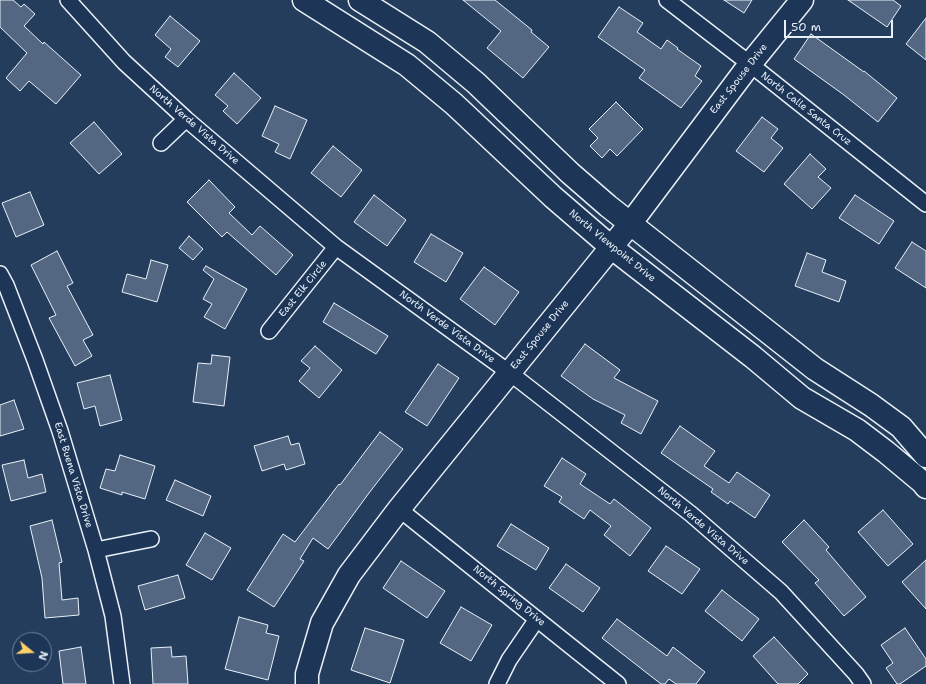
<!DOCTYPE html>
<html>
<head>
<meta charset="utf-8">
<style>
  body { margin:0 }
  #map { position:relative; width:926px; height:684px; overflow:hidden; background:#253d5d; font-family:"Shantell Sans",sans-serif }
  canvas { display:block }
  .north { position:absolute; left:12px; top:632px; width:40px; height:40px; box-sizing:border-box; background:#1d3557; border:1px solid #6e8097; border-radius:50%; rotate:108deg; font-size:11px; font-weight:700; line-height:16px; text-align:center; color:#e8f1f8 }
  .north::after { content:''; display:block; margin:auto; width:14px; height:18px; background:#ffd166; clip-path:polygon(50% 0,100% 100%,50% 72%,0 100%) }
  .scale { position:absolute; left:784px; top:20px; width:109px; height:18px; box-sizing:border-box; border:2px solid #e8f1f8; border-top:0; padding-left:5px; font-size:12px; line-height:14px; white-space:nowrap; color:#e8f1f8; -webkit-text-stroke:3px #1d3557; paint-order:stroke }
</style>
</head>
<body>
<div id="map">
<canvas width="926" height="684"></canvas>
<div class="north">N</div>
<div class="scale">50 m</div>
</div>
<script>
const context = document.querySelector('canvas').getContext('2d');
context.lineJoin = 'round';
function fill(path, color) {
  context.fillStyle = color;
  context.fill(path, 'evenodd');
}
function poly(rows) {
  const path = new Path2D();
  for (const r of rows) {
    path.moveTo(r[0], r[1]);
    for (let i = 2; i < r.length; i += 2) path.lineTo(r[i], r[i + 1]);
  }
  return path;
}
function strokePath(path, color, width, dash) {
  context.strokeStyle = color;
  context.lineWidth = width;
  context.lineCap = dash ? 'butt' : 'round';
  context.setLineDash(dash || []);
  context.stroke(path);
}
function label(font, color, halo, rows, align = 'center') {
  context.font = font + ' "Shantell Sans",sans-serif';
  context.lineWidth = 3.5;
  context.setLineDash([]);
  context.textBaseline = 'middle';
  context.strokeStyle = halo;
  context.fillStyle = color;
  for (const [text, x, y, turn = 0] of rows) {
    context.save();
    context.translate(x, y);
    context.rotate((+turn || 0) * Math.PI / 180);
    context.textAlign = isNaN(turn) ? turn : align;
    if (halo) context.strokeText(text, 0, 0);
    context.fillText(text, 0, 0);
    context.restore();
  }
}
const building = poly([
  [0,0,13,0,21,7,24,4,35,14,24,26,43,44,44,42,81,75,56,104,29,81,20,91,6,78,27,53,0,27,0,0],
  [463,0,495,0,532,30,531,32,549,47,523,78,487,48,501,31,463,0],
  [724,0,752,0,744,13,724,0],
  [848,0,893,0,901,6,887,27,848,0],
  [619,7,643,23,637,32,661,49,667,40,678,48,677,49,701,66,695,76,702,81,681,108,639,78,645,70,598,37,619,7],
  [170,16,200,41,178,67,165,57,171,49,155,35,170,16],
  [926,18,926,60,906,44,926,18],
  [811,34,864,72,864,71,897,98,878,122,844,95,794,59,811,34],
  [234,73,261,98,237,124,223,111,228,106,215,95,234,73],
  [616,102,643,129,617,156,610,149,602,158,590,146,598,138,589,129,616,102],
  [275,106,307,120,290,159,275,152,279,144,262,136,275,106],
  [762,117,778,129,771,138,783,148,764,172,736,151,762,117],
  [94,122,122,154,99,174,70,143,94,122],
  [333,146,362,170,341,197,311,173,333,146],
  [810,154,826,169,818,177,831,188,812,209,784,184,810,154],
  [209,180,235,207,229,213,252,235,260,226,293,255,276,275,227,232,222,237,187,202,209,180],
  [30,192,44,225,16,237,2,203,30,192],
  [374,195,406,220,387,246,354,222,374,195],
  [855,195,894,221,879,244,839,218,855,195],
  [431,234,463,253,446,282,414,262,431,234],
  [189,236,203,249,193,260,179,248,189,236],
  [912,242,926,251,926,288,895,268,912,242],
  [57,251,73,283,67,286,93,335,83,340,92,356,75,366,49,318,56,315,31,265,57,251],
  [807,253,826,260,822,272,846,281,839,302,795,286,807,253],
  [151,260,168,265,157,302,122,292,127,274,146,279,151,260],
  [206,266,247,289,225,329,204,317,212,304,203,299,214,279,203,270,206,266],
  [484,267,519,292,495,325,460,299,484,267],
  [334,303,388,336,376,354,323,322,334,303],
  [585,344,620,370,614,378,658,401,641,434,621,423,625,415,593,399,561,376,585,344],
  [315,346,342,370,319,398,299,381,310,368,301,361,315,346],
  [212,355,230,357,224,406,193,402,198,363,211,364,212,355],
  [438,364,459,378,427,426,405,412,438,364],
  [110,375,122,420,100,426,95,406,84,409,77,383,110,375],
  [14,400,24,429,0,436,0,405,14,400],
  [680,426,715,451,704,466,729,483,737,472,770,495,755,518,730,501,728,504,711,492,713,489,661,453,680,426],
  [380,432,403,449,369,493,328,549,313,538,300,559,304,561,274,607,247,590,283,534,295,542,339,484,340,485,380,432],
  [288,436,291,445,299,443,305,464,286,470,284,464,262,471,254,446,288,436],
  [120,455,155,466,145,499,122,492,122,495,100,488,106,469,115,471,120,455],
  [562,458,586,474,580,484,610,504,614,499,651,528,630,556,604,535,611,526,590,510,584,519,559,502,562,497,544,486,562,458],
  [24,460,28,478,42,474,46,492,11,501,2,465,24,460],
  [175,480,211,496,203,516,166,500,175,480],
  [883,510,913,544,888,566,858,532,883,510],
  [52,520,62,562,59,563,62,600,78,598,79,615,45,618,42,578,30,526,52,520],
  [804,520,829,547,826,550,866,597,844,616,815,583,819,580,782,542,804,520],
  [511,524,549,548,536,570,497,546,511,524],
  [205,533,231,548,212,580,186,565,205,533],
  [666,546,700,569,682,594,648,571,666,546],
  [926,560,926,609,902,582,926,560],
  [401,561,445,591,427,618,383,588,401,561],
  [566,564,600,588,583,612,549,588,566,564],
  [178,575,185,598,145,610,138,586,178,575],
  [722,590,759,619,742,641,705,611,722,590],
  [461,607,492,625,471,661,440,643,461,607],
  [239,617,268,625,266,633,279,636,268,680,225,669,239,617],
  [617,619,667,656,673,647,705,672,696,684,676,684,669,679,665,684,661,684,602,638,617,619],
  [365,628,404,640,390,683,351,670,365,628],
  [905,628,926,659,926,666,900,684,897,684,886,668,893,663,881,645,905,628],
  [774,637,808,674,798,684,778,684,753,656,774,637],
  [81,647,86,684,63,684,59,651,81,647],
  [171,647,172,657,186,656,188,684,153,684,151,648,171,647]
]);
fill(building, '#536782');
strokePath(building, '#e8f1f8', 1);
const street = poly([
  [68,0,124,62,186,119,336,247,510,373,691,514,781,592,856,674,863,684],
  [667,0,750,64,926,204],
  [161,143,186,119],
  [0,274,6,285,35,360,60,431,96,550,113,616,122,684],
  [269,331,336,247],
  [399,509,618,684],
  [96,550,151,539],
  [497,684,509,660,537,619]
]);
const secondary = poly([
  [304,0,407,65,454,104,553,197,611,247,753,357,802,398,857,430,886,452,922,482,926,487],
  [360,0,427,42,476,83,570,173,608,206,815,369,871,405,901,427,926,456],
  [307,684,307,674,322,623,349,575,399,509,630,224,750,64,802,0]
]);
strokePath(street, '#e8f1f8', 18);
strokePath(secondary, '#e8f1f8', 25);
strokePath(street, '#1d3557', 15);
strokePath(secondary, '#1d3557', 22);
label('10px', '#e8f1f8', '#1d3557', [
  ["East Spouse Drive",739,79,-52],
  ["North Calle Santa Cruz",806,109,38],
  ["North Verde Vista Drive",194,125,41],
  ["North Viewpoint Drive",612,246,39],
  ["East Elk Circle",303,289,-51],
  ["North Verde Vista Drive",447,327,36],
  ["East Spouse Drive",540,335,-51],
  ["East Buena Vista Drive",73,475,73],
  ["North Verde Vista Drive",703,526,40],
  ["North Spring Drive",509,596,39]
]);
</script>
</body>
</html>
